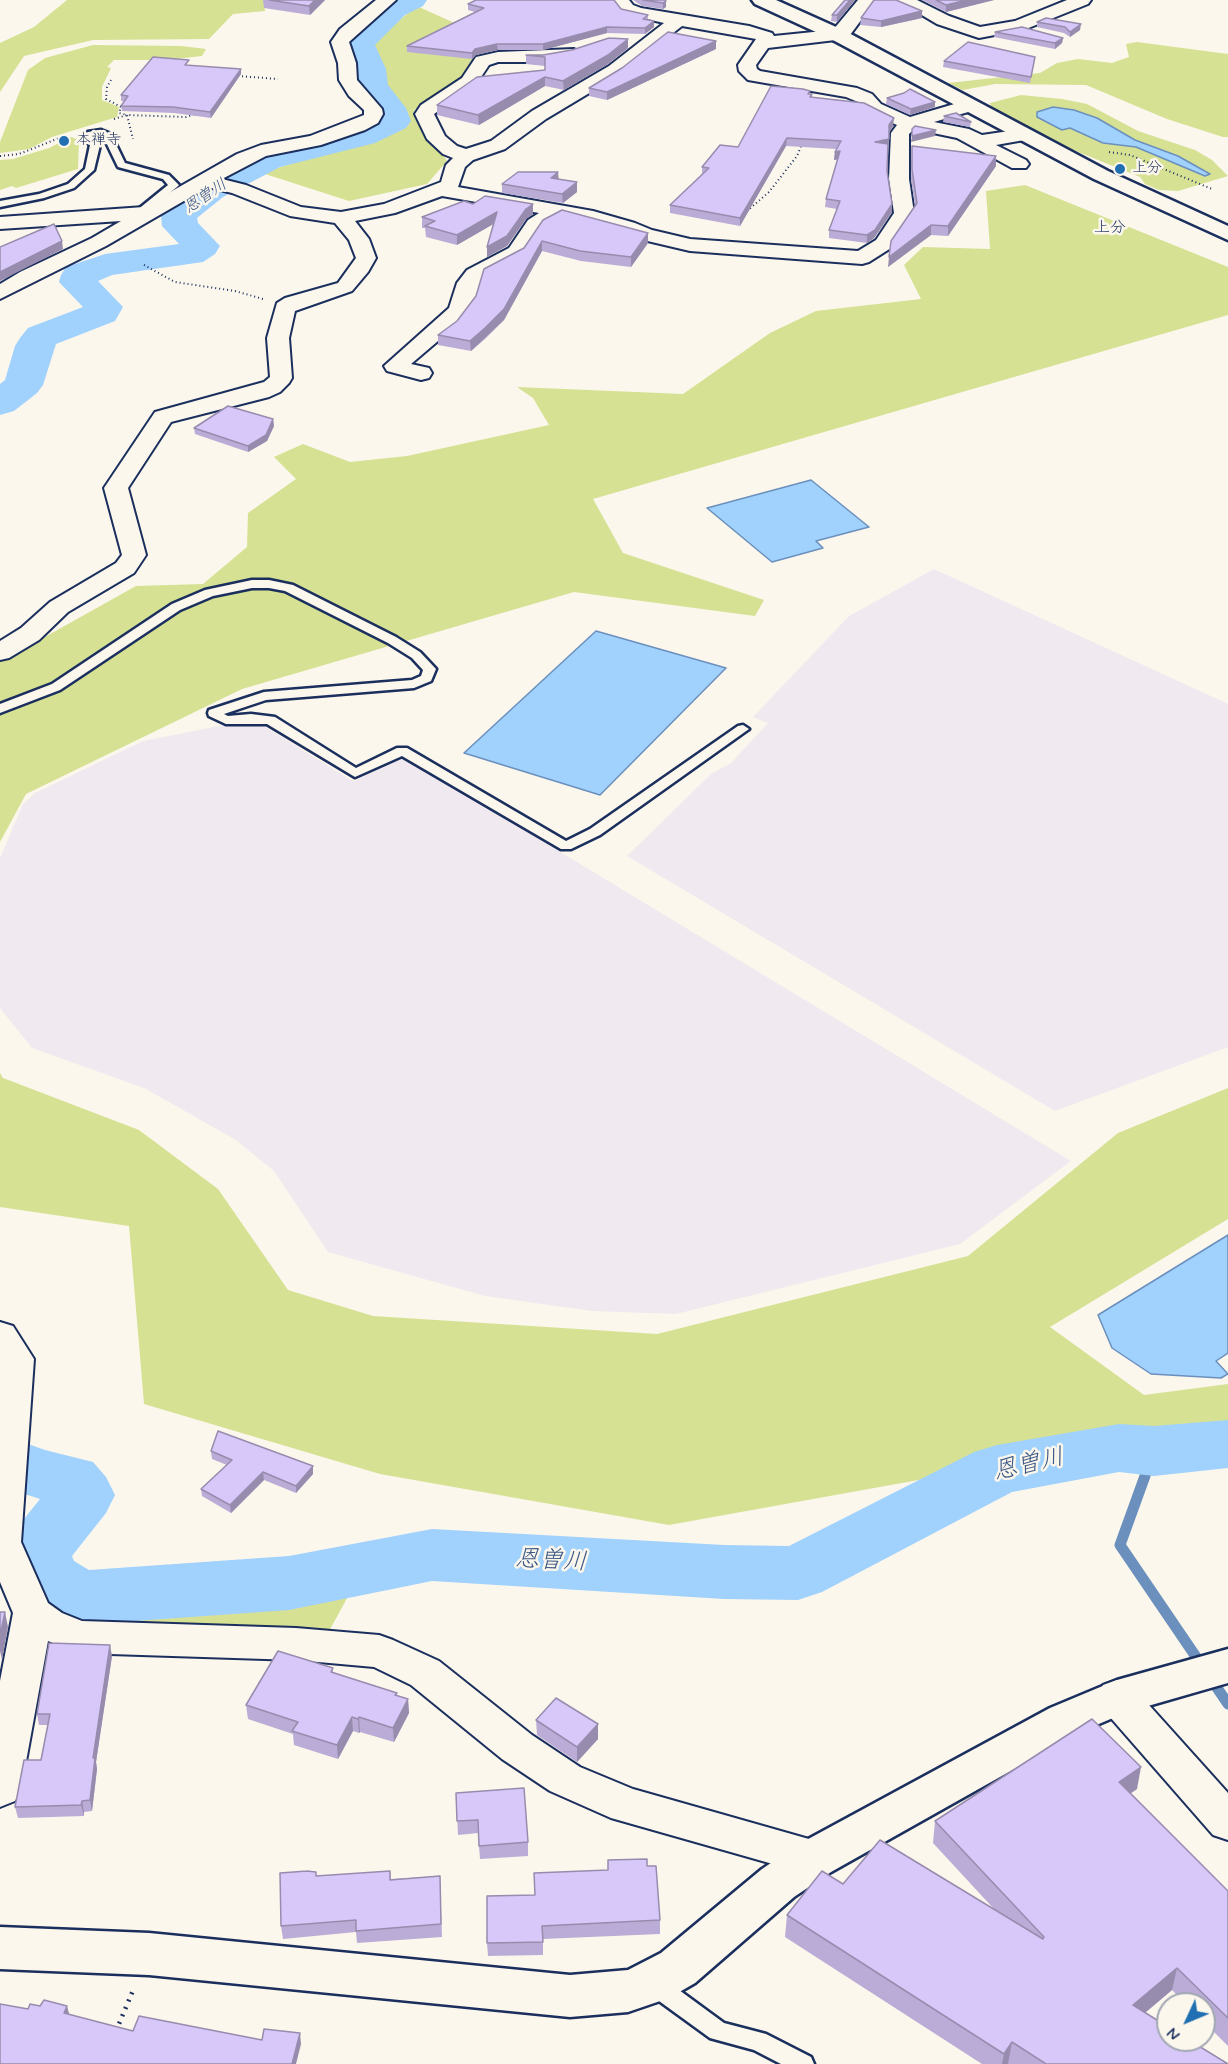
<!DOCTYPE html>
<html>
<head>
<meta charset="utf-8">
<style>
  body { margin:0 }
  #map { position:relative; width:1228px; height:2064px; overflow:hidden; background:#fbf7ec; font-family:Mynerve,sans-serif }
  canvas { display:block }
  .north { position:absolute; left:1156px; top:1992px; width:60px; height:60px; box-sizing:border-box; background:#fbf7ec; border:2px solid #a1a7b3; border-radius:50%; rotate:226deg; font-size:16px; font-weight:700; line-height:24px; text-align:center; color:#1b2f5e }
  .north::after { content:''; display:block; margin:auto; width:21px; height:27px; background:#1f6fb2; clip-path:polygon(50% 0,100% 100%,50% 72%,0 100%) }
</style>
</head>
<body>
<div id="map">
<canvas width="1228" height="2064"></canvas>
<div class="north">N</div>
</div>
<script>
const context = document.querySelector('canvas').getContext('2d');
context.lineJoin = 'round';
function fill(path, color) {
  context.fillStyle = color;
  context.fill(path, 'evenodd');
}
function poly(rows) {
  const path = new Path2D();
  for (const r of rows) {
    path.moveTo(r[0], r[1]);
    for (let i = 2; i < r.length; i += 2) path.lineTo(r[i], r[i + 1]);
  }
  return path;
}
function strokePath(path, color, width, dash) {
  context.strokeStyle = color;
  context.lineWidth = width;
  context.lineCap = dash ? 'butt' : 'round';
  context.setLineDash(dash || []);
  context.stroke(path);
}
function label(font, color, halo, rows, align = 'center') {
  context.font = font + ' Mynerve,"Klee One",sans-serif';
  context.lineWidth = 5;
  context.setLineDash([]);
  context.textBaseline = 'middle';
  context.strokeStyle = halo;
  context.fillStyle = color;
  for (const [text, x, y, turn = 0] of rows) {
    context.save();
    context.translate(x, y);
    context.rotate((+turn || 0) * Math.PI / 180);
    context.textAlign = isNaN(turn) ? turn : align;
    if (halo) context.strokeText(text, 0, 0);
    context.fillText(text, 0, 0);
    context.restore();
  }
}
fill(poly([
  [934,569,1228,704,1228,1047,1055,1111,627,856,711,774,731,763,768,723,753,717,849,616],
  [239,722,259,723,351,780,355,781,398,758,405,758,1071,1161,960,1244,676,1314,592,1311,485,1296,328,1252,274,1171,236,1140,144,1088,32,1048,0,1008,0,858,23,804,35,793,143,741]
]), '#f0e9f0');
fill(poly([
  [67,0,264,0,265,11,233,14,209,39,93,40,24,56,0,92,0,43,34,27],
  [417,6,514,50,414,110,447,161,427,184,349,201,262,173,396,130,385,75,372,42],
  [1137,42,1228,54,1228,137,1223,137,1167,119,1086,85,995,84,963,90,948,83,1040,73,1057,63,1078,59,1112,63,1129,57,1126,44],
  [93,45,181,46,206,49,202,56,167,60,114,60,107,67,111,68,102,87,102,100,119,107,117,117,52,137,29,149,0,153,0,142,28,70,45,58],
  [1021,95,1062,99,1087,104,1138,131,1195,150,1212,160,1228,176,1178,191,1159,190,1145,184,1140,177,1066,147,991,107,990,103],
  [71,137,79,140,78,169,16,188,12,186,0,190,0,160,13,159,49,148],
  [1025,185,1228,267,1228,315,593,499,623,553,764,600,755,616,574,592,242,689,26,794,0,842,0,662,136,586,203,584,247,547,248,513,296,479,274,457,303,444,350,462,407,456,549,425,533,398,517,387,683,394,770,333,816,311,921,299,904,265,923,247,990,249,986,191],
  [0,1073,3,1078,139,1130,218,1189,288,1290,373,1316,657,1334,968,1256,1118,1133,1228,1088,1228,1219,1050,1327,1144,1395,1228,1384,1228,1420,1179,1433,669,1525,380,1474,144,1404,129,1226,0,1207],
  [357,1580,328,1633,86,1632,42,1604,84,1608,259,1595,270,1600]
]), '#d6e193');
const water = poly([
  [1053,107,1074,110,1097,118,1135,140,1178,156,1210,174,1205,176,1136,147,1103,143,1070,128,1062,130,1037,117,1037,112,1053,107],
  [811,480,869,527,816,541,823,548,772,562,707,508,811,480],
  [596,631,726,668,600,795,464,753,596,631],
  [1228,1235,1228,1353,1216,1361,1228,1374,1221,1378,1151,1374,1112,1348,1098,1315,1228,1235]
]);
fill(water, '#a1d1fd');
strokePath(water, '#6b90bd', 1.5);
strokePath(poly([
  [1154,1451,1120,1545,1228,1704]
]), '#6b90bd', 11);
fill(poly([
  [388,0,427,0,423,6,405,15,375,45,386,69,388,85,406,108,411,121,406,128,375,143,280,167,223,197,197,218,198,223,220,246,215,254,203,262,112,275,98,281,123,307,115,321,56,344,43,385,37,393,14,411,0,415,0,384,5,380,15,346,20,338,28,328,83,307,59,282,61,275,66,267,105,254,179,244,162,226,161,215,166,207,199,183,256,153,351,129,376,117,374,110,356,87,354,69,343,44,388,0],
  [1228,1420,1228,1468,1154,1476,1119,1472,1012,1492,822,1592,798,1600,724,1599,432,1581,289,1610,80,1625,55,1617,20,1596,10,1577,4,1556,24,1519,40,1499,0,1486,0,1434,45,1450,93,1462,106,1477,115,1495,106,1513,72,1556,74,1561,89,1570,289,1556,432,1529,724,1545,789,1546,974,1452,997,1445,1119,1424,1154,1426,1228,1420]
]), '#a1d1fd');
const service = poly([
  [101,130,111,134,125,163,169,175,179,185,177,187,142,215,136,215,136,211,168,185,163,179,118,167,104,138,94,136,100,145,94,170,74,188,44,198,0,207,0,201,39,194,68,184,85,169,90,145,83,137,88,132,101,130],
  [252,580,269,580,293,585,396,637,420,652,436,669,431,681,414,688,266,700,224,714,228,716,251,714,275,717,356,768,397,748,407,748,566,841,590,829,738,726,743,725,749,729,600,835,571,849,561,849,402,756,355,777,267,724,226,724,209,716,208,713,209,710,264,692,412,680,421,676,423,670,412,658,388,643,285,591,269,588,252,588,213,596,180,610,60,690,0,713,0,704,52,684,172,604,205,590,252,580],
  [656,1976,664,1979,724,2023,766,2034,811,2057,814,2064,781,2064,754,2050,710,2038,648,1993,645,1986,648,1979,656,1976]
]);
const minor = poly([
  [376,0,396,0,349,42,356,63,357,80,382,109,383,114,378,123,365,130,321,145,266,156,222,179,246,185,301,207,341,212,384,204,441,182,446,165,453,158,443,154,427,139,415,114,421,105,462,78,476,57,498,52,574,49,577,53,574,57,568,58,543,62,498,62,489,65,475,86,434,114,445,136,457,146,466,149,491,141,532,111,609,66,664,23,621,13,611,0,629,0,633,5,641,8,749,26,772,33,774,36,833,30,858,0,876,0,850,35,844,39,768,48,756,65,757,69,760,71,857,88,872,94,881,104,910,117,968,100,975,102,977,106,975,110,934,122,969,129,982,135,1023,129,1030,131,1032,135,1030,139,996,145,1026,160,1029,164,1026,168,1012,168,957,138,914,129,909,134,909,179,914,213,891,248,869,262,862,264,690,251,639,239,590,223,562,218,542,228,523,256,482,278,474,305,465,318,411,364,429,368,432,373,429,378,421,380,387,371,384,366,449,308,457,283,467,270,509,248,528,220,539,213,442,196,395,213,355,221,369,239,376,258,368,272,352,291,295,311,289,338,292,378,289,383,280,392,269,397,171,422,128,488,146,555,134,573,68,612,39,640,9,658,0,660,0,641,21,628,50,602,116,563,122,555,104,488,155,412,264,382,270,377,267,338,277,303,285,298,338,283,356,258,349,240,335,223,290,216,232,193,208,187,106,246,0,299,0,284,20,272,92,238,121,221,0,229,0,217,144,207,237,154,261,145,310,136,364,115,364,110,349,96,339,80,338,63,331,42,340,29,376,0],
  [682,26,756,39,738,65,739,71,748,80,846,97,858,102,867,112,897,125,891,133,889,179,894,213,876,240,858,251,690,239,652,230,635,223,593,211,458,187,465,167,473,160,505,149,546,119,621,74,682,26],
  [892,0,917,0,949,16,980,27,1015,21,1067,0,1091,0,1088,4,1026,29,979,38,937,24,915,11,895,4,892,0],
  [0,1322,13,1326,34,1359,21,1542,48,1603,62,1613,82,1621,296,1628,379,1635,393,1640,439,1661,532,1735,580,1767,633,1789,830,1845,837,1858,830,1871,815,1876,611,1818,550,1791,502,1759,411,1685,374,1667,296,1660,79,1653,48,1641,21,1789,15,1801,0,1807,0,1681,13,1613,0,1582,0,1322],
  [1117,1680,1131,1685,1228,1793,1228,1840,1213,1835,1103,1709,1097,1697,1103,1685,1117,1680]
]);
const tertiary = poly([
  [752,0,776,0,845,31,1108,171,1228,226,1228,240,1094,179,831,39,755,4,752,0],
  [1228,1649,1228,1683,1127,1712,1080,1732,831,1872,794,1897,695,1983,669,1998,628,2012,570,2017,149,1975,0,1969,0,1927,149,1933,570,1975,628,1970,661,1953,762,1869,799,1844,1050,1708,1117,1680,1228,1649]
]);
strokePath(service, '#1b2f5e', 5);
strokePath(minor, '#1b2f5e', 4);
strokePath(tertiary, '#1b2f5e', 5);
strokePath(poly([
  [238,76,278,79],
  [111,80,107,87,106,99,121,107,119,113,127,115,133,139],
  [114,119,127,115,186,117,196,114],
  [1109,152,1130,155,1212,189],
  [0,156,19,154,67,135],
  [747,211,769,192,797,156,802,144],
  [144,265,175,282,235,291,263,299]
]), '#1b2f5e', 2, [1, 3]);
strokePath(poly([
  [116,2031,134,1988]
]), '#1b2f5e', 4.5, [2, 6]);
fill(service, '#fbf7ec');
fill(minor, '#fbf7ec');
fill(tertiary, '#fbf7ec');
fill(poly([
  [263,0,325,0,310,15,264,8],
  [633,0,665,0,666,7,663,9,642,6],
  [845,0,855,0,837,22,831,21,832,15],
  [922,0,994,0,946,12],
  [468,4,621,9,648,15,648,20,654,21,654,27,645,34,607,33,543,50,498,50,476,55,472,59,407,52,407,46,475,12,468,10],
  [922,11,922,18,881,27,860,25,861,18],
  [1037,22,1080,30,1070,37,1064,33,1037,27],
  [995,32,1063,38,1062,43,1055,49,994,37],
  [628,39,628,48,608,64,564,90,545,86,479,125,437,115,437,105,545,70,545,66,526,64,526,55,543,55],
  [716,49,607,100,589,96,589,88],
  [944,61,1034,62,1030,83,943,67],
  [190,65,241,74,211,118,174,113,122,111,121,106,124,101,121,101,121,95],
  [810,94,812,94,812,98,893,126,889,133,887,171,892,204,892,212,874,238,867,243,829,238,829,230,837,209,825,207,826,199,838,159,834,160,835,152,836,149,786,146,740,226,670,213,670,205,702,174,702,167,738,147],
  [887,98,935,107,910,115,886,104],
  [944,116,971,122,970,127,943,122],
  [912,146,996,156,996,166,948,236,931,235,888,267,915,205,911,179],
  [502,184,577,192,563,203,502,193],
  [473,204,533,214,526,219,507,246,487,257,487,247,493,224,457,245,426,237,425,228,422,228,422,217],
  [543,220,648,243,631,267,581,261,542,251,504,320,485,339,471,351,438,345,438,335,457,321,524,248],
  [273,419,274,426,267,441,248,452,195,434,194,428],
  [211,1451,313,1474,296,1493,264,1480,231,1513,202,1496,201,1489,227,1465,212,1459],
  [112,1656,96,1762,97,1769,92,1811,84,1812,84,1816,18,1818,15,1807,41,1760,48,1725,39,1725,37,1714],
  [333,1668,333,1672,397,1693,397,1696,408,1699,409,1713,394,1742,360,1732,359,1733,353,1731,338,1759,294,1745,293,1734,248,1719,246,1705],
  [536,1720,598,1724,598,1739,577,1762,537,1735],
  [1137,1789,1131,1793,1228,1891,1228,2046,1204,2022,1204,2004,1186,2004,1172,1990,1145,2013,1228,2064,982,2064,785,1937,787,1915,843,1884,994,1909,933,1843,935,1821],
  [456,1793,528,1842,528,1856,480,1859,478,1833,458,1835],
  [608,1860,647,1866,660,1920,660,1934,543,1939,543,1955,488,1956,487,1943,608,1870],
  [390,1871,391,1879,440,1876,442,1937,357,1943,356,1932,283,1939,281,1926,316,1876]
]), '#baacd6');
fill(poly([
  [315,0,325,0,310,15,309,6],
  [850,0,855,0,837,22,837,15],
  [967,0,994,0,946,12,946,5],
  [666,1,666,7,663,9,663,3],
  [922,11,922,18,881,27,881,21],
  [654,21,654,27,645,34,645,28],
  [1081,24,1080,30,1070,37,1070,32],
  [607,27,607,33,543,50,543,44],
  [1063,38,1062,43,1055,49,1055,43],
  [628,39,628,48,608,64,564,90,563,81],
  [716,41,716,49,607,100,607,92],
  [497,44,498,50,476,55,472,59,472,53,475,49],
  [241,69,241,74,211,118,210,112],
  [545,77,545,86,479,125,478,115],
  [935,102,935,107,910,115,911,109],
  [894,118,893,126,889,133,889,125],
  [936,130,935,136,911,142,912,136],
  [787,138,786,146,740,226,740,218],
  [889,139,888,147,875,142],
  [840,151,840,159,834,160,835,152],
  [996,156,996,166,948,236,948,226],
  [558,172,559,181,551,178],
  [577,182,577,192,563,203,562,194],
  [533,204,533,214,526,219,507,246,487,257,487,247,526,209],
  [892,204,892,212,874,238,867,243,867,235],
  [497,212,497,222,457,245,457,235],
  [931,225,931,235,888,267,889,257],
  [648,233,648,243,631,267,631,257],
  [62,241,63,249,0,281,0,272],
  [542,241,542,251,504,320,471,351,470,341],
  [273,419,274,426,267,441,248,452,248,446],
  [313,1466,313,1474,296,1493,296,1486],
  [263,1472,264,1480,231,1513,230,1505],
  [5,1612,8,1627,2,1660,0,1651,0,1636],
  [110,1645,112,1656,96,1762,97,1769,92,1811,90,1800,93,1758],
  [408,1699,409,1713,394,1742,393,1728],
  [352,1717,353,1731,338,1759,337,1745],
  [359,1717,360,1732,359,1733,358,1719],
  [598,1724,598,1739,577,1762,577,1747],
  [1141,1767,1137,1789,1115,1804,1119,1782],
  [82,1801,84,1812,84,1816,81,1805],
  [1177,1968,1172,1990,1128,2027,1133,2005],
  [67,2006,70,2017,64,2013],
  [300,2033,301,2044,296,2064,292,2064],
  [1012,2042,1008,2064,1002,2064,1004,2054]
]), '#978cae');
const building = poly([
  [269,0,315,0,309,6,269,0],
  [476,0,614,0,621,9,648,15,643,19,654,21,645,28,607,27,543,44,497,44,475,49,472,53,407,46,484,8,468,4,476,0],
  [643,0,665,0,666,1,663,3,643,0],
  [845,0,850,0,837,15,832,15,845,0],
  [874,0,896,0,922,11,881,21,861,18,874,0],
  [936,0,967,0,946,5,936,0],
  [1046,18,1081,24,1070,32,1065,27,1037,22,1046,18],
  [1022,27,1063,38,1055,43,995,32,1022,27],
  [668,32,716,41,607,92,589,88,622,68,668,32],
  [609,38,628,39,608,55,563,81,545,77,478,115,437,105,477,77,545,70,545,57,526,55,543,55,572,50,609,38],
  [968,42,1035,57,1031,77,944,61,968,42],
  [153,57,189,60,185,65,241,69,210,112,173,107,121,106,128,96,121,95,153,57],
  [771,86,803,89,810,91,808,94,812,94,810,97,864,103,894,118,889,125,889,139,875,142,888,144,887,171,892,204,875,230,867,235,829,230,840,201,826,199,840,151,835,152,841,141,787,138,740,218,670,205,709,168,702,167,720,145,738,147,771,86],
  [910,89,935,102,911,109,887,98,904,93,910,89],
  [956,113,971,122,944,116,956,113],
  [915,126,936,130,912,136,912,129,915,126],
  [912,146,996,156,948,226,931,225,889,257,891,241,917,203,912,169,912,146],
  [518,172,558,172,551,178,577,182,562,194,502,184,518,172],
  [485,196,533,204,526,209,507,236,487,247,497,212,457,235,425,226,435,221,422,217,464,201,473,204,485,196],
  [562,210,648,233,631,257,580,251,542,241,504,309,485,328,470,341,438,335,457,321,476,296,484,269,524,248,543,220,562,210],
  [54,224,62,241,0,272,0,247,54,224],
  [228,406,273,419,266,435,248,446,194,428,228,406],
  [218,1431,313,1466,296,1486,263,1472,230,1505,201,1489,232,1460,211,1451,218,1431],
  [0,1612,5,1612,0,1636,0,1612],
  [49,1643,110,1645,93,1758,95,1758,90,1800,82,1801,81,1805,15,1807,24,1760,41,1760,50,1714,37,1714,49,1643],
  [278,1651,333,1668,331,1672,397,1693,395,1695,408,1699,393,1728,359,1717,358,1719,352,1717,337,1745,292,1731,298,1722,246,1705,278,1651],
  [556,1698,598,1724,577,1747,536,1720,556,1698],
  [1092,1719,1141,1767,1119,1782,1228,1891,1228,2018,1177,1968,1133,2005,1168,2027,1168,2040,1189,2040,1228,2064,1046,2064,1012,2042,1004,2054,787,1915,822,1871,843,1884,880,1840,1043,1939,1044,1937,935,1821,1092,1719],
  [524,1788,528,1842,479,1846,478,1820,457,1821,456,1793,524,1788],
  [647,1859,647,1866,656,1866,660,1920,542,1926,543,1942,487,1943,487,1896,535,1895,534,1873,608,1870,608,1860,647,1859],
  [307,1871,316,1872,316,1876,390,1871,390,1880,440,1876,441,1924,356,1931,356,1920,281,1926,280,1873,307,1871],
  [44,2000,67,2006,64,2013,133,2031,139,2016,262,2040,264,2029,300,2033,292,2064,0,2064,0,2004,28,2009,30,2004,40,2006,44,2000]
]);
fill(building, '#d8c8f9');
strokePath(building, '#978cae', 1.5);
for (const [x, y, r, color] of [
  [64,141,6,"#1f6fb2"],
  [1120,169,6,"#1f6fb2"]
]) {
  const dot = new Path2D();
  dot.arc(x, y, r, 0, 2 * Math.PI);
  context.fillStyle = color;
  context.fill(dot);
  strokePath(dot, '#fbf7ec', 2);
}
label('15px', '#1b2f5e', '#fbf7ec', [
  ["本禅寺",76,141],
  ["上分",1132,169]
], 'left');
label('italic 16px', '#3c5886', '#fbf7ec', [
  ["恩曽川",206,197,-34]
]);
label('16px', '#1b2f5e', '#fbf7ec', [
  ["上分",1110,229]
]);
label('italic 24px', '#3c5886', '#fbf7ec', [
  ["恩曽川",1029,1466,-13],
  ["恩曽川",551,1562,3]
]);
</script>
</body>
</html>
